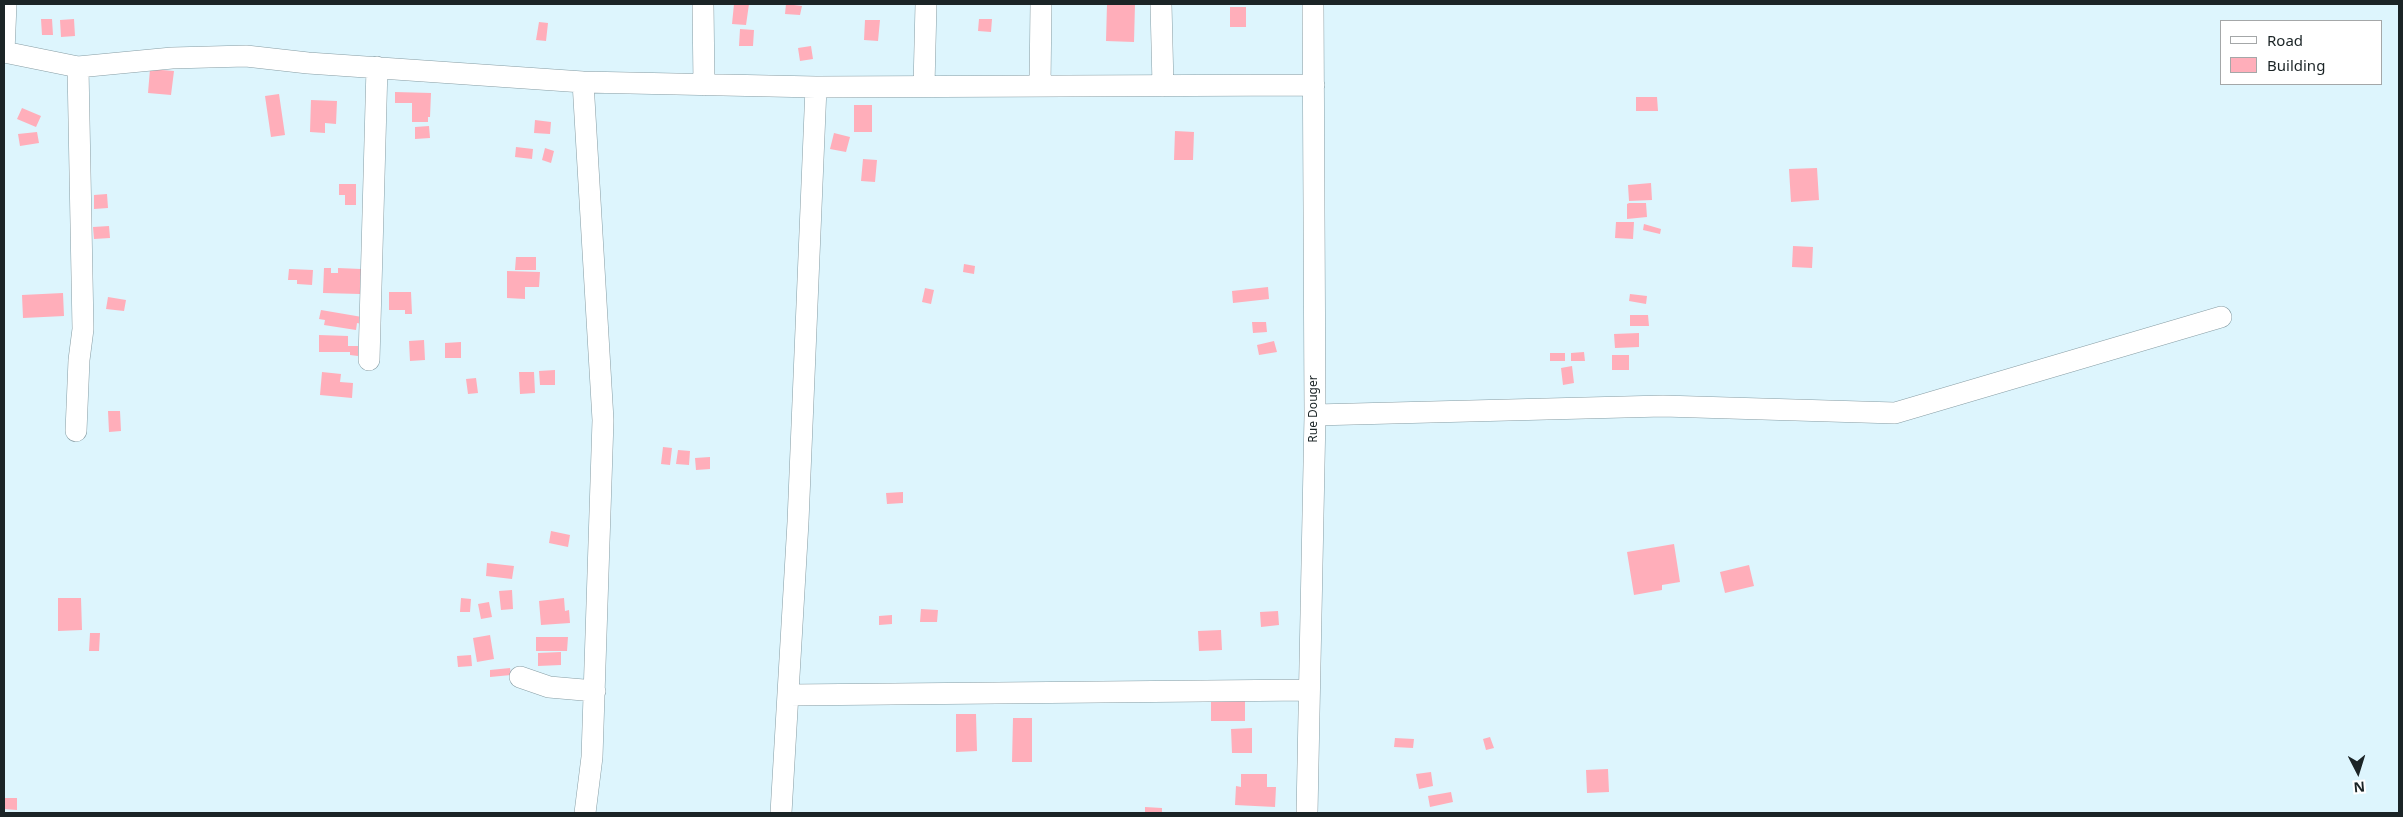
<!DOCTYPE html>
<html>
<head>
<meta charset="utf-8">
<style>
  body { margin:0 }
  #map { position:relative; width:2403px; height:817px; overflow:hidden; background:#ddf5fd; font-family:"Noto Sans",sans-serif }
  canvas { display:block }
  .frame { position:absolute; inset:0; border:5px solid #1b2426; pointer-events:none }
  .legend { position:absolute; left:2220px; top:20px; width:162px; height:65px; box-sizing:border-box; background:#fff; border:1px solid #a4a7a8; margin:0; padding:6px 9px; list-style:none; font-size:15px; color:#1b2426 }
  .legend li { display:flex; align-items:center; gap:10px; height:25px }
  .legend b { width:25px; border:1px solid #a4a7a8 }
  .north { position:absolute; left:2333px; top:747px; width:50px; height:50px; -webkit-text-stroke:4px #fff; paint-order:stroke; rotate:175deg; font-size:14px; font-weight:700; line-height:20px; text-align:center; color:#1b2426 }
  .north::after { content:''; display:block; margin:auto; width:18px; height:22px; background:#1b2426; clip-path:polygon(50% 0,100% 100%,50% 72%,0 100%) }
</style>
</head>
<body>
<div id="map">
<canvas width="2403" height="817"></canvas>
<div class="frame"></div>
<ul class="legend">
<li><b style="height:6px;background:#fff"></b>Road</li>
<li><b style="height:14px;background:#ffaeba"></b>Building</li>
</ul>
<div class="north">N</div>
</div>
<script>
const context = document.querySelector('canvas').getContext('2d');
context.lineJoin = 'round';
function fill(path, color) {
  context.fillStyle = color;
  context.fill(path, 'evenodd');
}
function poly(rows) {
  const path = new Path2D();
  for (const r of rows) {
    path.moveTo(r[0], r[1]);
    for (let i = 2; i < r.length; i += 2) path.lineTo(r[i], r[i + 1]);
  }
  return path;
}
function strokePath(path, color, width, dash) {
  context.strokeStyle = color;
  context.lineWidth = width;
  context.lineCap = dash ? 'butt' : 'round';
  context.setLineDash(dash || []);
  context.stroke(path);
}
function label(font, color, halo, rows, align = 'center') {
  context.font = font + ' "Noto Sans",sans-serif';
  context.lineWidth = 4.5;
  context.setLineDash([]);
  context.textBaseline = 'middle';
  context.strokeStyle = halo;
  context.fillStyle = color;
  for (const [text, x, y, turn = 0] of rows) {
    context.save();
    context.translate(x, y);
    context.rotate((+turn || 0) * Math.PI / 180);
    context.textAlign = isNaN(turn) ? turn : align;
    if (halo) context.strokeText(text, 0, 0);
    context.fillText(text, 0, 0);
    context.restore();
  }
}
fill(poly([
  [734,4,749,4,746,25,732,24],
  [786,4,802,6,800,15,785,14],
  [1107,4,1135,4,1134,42,1106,41],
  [1230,7,1246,7,1246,27,1230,27],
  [41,19,52,19,53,35,42,35],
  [74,19,75,36,61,37,60,20],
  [979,19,992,19,991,32,978,31],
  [865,20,880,20,878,41,864,40],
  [539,22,548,23,546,41,536,40],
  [740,29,754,30,753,46,739,46],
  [811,46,813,59,800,61,798,48],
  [150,69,174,71,171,95,148,93],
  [395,92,431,93,430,117,428,117,428,122,412,122,412,103,395,103],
  [279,94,285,135,271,137,265,96],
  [1636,97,1657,97,1658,111,1636,111],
  [311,100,337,101,336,124,325,123,325,133,310,132],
  [854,105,872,105,872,132,854,132],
  [22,108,41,116,36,127,17,119],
  [535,120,551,122,550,134,534,133],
  [429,126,430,138,415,139,415,127],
  [1175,131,1194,132,1193,160,1174,160],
  [37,132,39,143,20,146,18,134],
  [834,133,850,137,846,152,830,149],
  [516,147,533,149,532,159,515,157],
  [545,148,554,151,551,163,542,160],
  [863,159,877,160,875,182,861,181],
  [1817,168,1819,200,1791,202,1789,169],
  [1651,183,1652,200,1629,201,1628,185],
  [339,184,356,184,356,205,345,205,345,195,339,195],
  [107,194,108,208,94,209,94,195],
  [1629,203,1646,203,1647,217,1627,219,1627,204],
  [1616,222,1634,222,1633,239,1615,238],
  [1644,224,1661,229,1660,234,1643,230],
  [109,226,110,238,94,239,93,227],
  [1793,246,1813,247,1812,268,1792,267],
  [516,257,536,257,536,270,515,270],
  [964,264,975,266,974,274,963,272],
  [324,268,331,268,331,273,338,273,338,268,361,269,360,294,323,293],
  [289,269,313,270,312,285,297,284,297,280,288,280],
  [507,271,540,272,539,287,525,287,525,299,507,298],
  [1268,287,1269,299,1233,303,1232,291],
  [925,288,934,290,931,304,922,302],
  [389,292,411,292,412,314,405,314,405,310,389,310],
  [63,293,64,316,23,318,22,295],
  [1630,294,1647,296,1646,304,1629,301],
  [108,297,126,300,124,311,106,309],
  [321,310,362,317,361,324,357,323,356,330,324,325,325,320,319,319],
  [1630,315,1648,315,1649,326,1630,326],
  [1252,322,1266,322,1267,332,1253,333],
  [1639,333,1639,347,1615,348,1614,334],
  [319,335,348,336,348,346,358,346,358,356,350,355,350,352,319,352],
  [424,340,425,360,410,361,409,341],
  [1274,341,1277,352,1259,355,1257,345],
  [461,342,461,358,445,358,445,343],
  [1584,352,1585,361,1571,361,1571,353],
  [1550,353,1565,353,1565,361,1550,361],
  [1612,355,1629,355,1629,370,1612,370],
  [1572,366,1574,383,1563,385,1561,368],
  [555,370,555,385,540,385,539,371],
  [322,372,341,374,340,382,353,383,352,398,320,395],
  [519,372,534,372,535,393,520,394],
  [476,378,478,393,468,394,466,379],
  [108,411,120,411,121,431,109,432],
  [663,447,672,448,670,465,661,464],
  [678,450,690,451,689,465,676,464],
  [710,457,710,469,696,470,695,458],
  [903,492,903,503,887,504,886,493],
  [551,531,570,535,568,547,549,543],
  [1674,544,1680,582,1662,585,1662,590,1634,595,1627,552],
  [487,563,514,566,512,579,486,576],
  [1749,565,1754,586,1725,593,1720,572],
  [512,590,513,609,501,610,499,591],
  [58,598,81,598,82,630,58,631],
  [461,598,471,599,470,612,460,612],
  [564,598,565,611,569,610,570,623,541,625,539,601],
  [489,602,492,617,481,619,478,604],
  [921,609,938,610,937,622,920,622],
  [1278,611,1279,625,1261,627,1260,612],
  [892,615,892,624,879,625,879,616],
  [1221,630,1222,650,1199,651,1198,631],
  [90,633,100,633,99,651,89,651],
  [490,635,494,659,477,662,473,638],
  [536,637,568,637,567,651,536,651],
  [561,652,561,665,538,666,538,653],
  [471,655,472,666,458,667,457,656],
  [510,668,511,675,490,677,490,670],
  [1211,698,1245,698,1245,721,1211,721],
  [956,714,976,714,977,751,956,752],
  [1013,718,1032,718,1032,762,1012,762],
  [1252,728,1252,753,1232,753,1231,729],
  [1490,737,1494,748,1486,750,1483,739],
  [1395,738,1414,739,1413,748,1394,747],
  [1608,769,1609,792,1587,793,1586,770],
  [1431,772,1433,786,1419,789,1416,774],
  [1241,774,1267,774,1267,787,1276,787,1275,807,1235,805,1236,786,1241,787],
  [1451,792,1453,802,1430,807,1428,796],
  [4,798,17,798,17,810,4,809],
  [1145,807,1162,808,1162,813,1145,813]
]), '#ffaeba');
const minor = poly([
  [703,4,704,85],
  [1161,4,1163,86],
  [4,52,78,67,172,58,246,56,308,63,583,82,816,87,1314,85],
  [4,52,6,4],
  [583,82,603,420,592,757,585,813],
  [924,86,926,4],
  [1040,86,1041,4],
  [369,360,377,67],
  [1315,415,1663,406,1895,413,2221,317],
  [76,431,79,360,83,329,78,67],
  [520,677,549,687,595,691],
  [789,695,1309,690],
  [781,813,798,522,816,87],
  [1307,813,1315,415,1313,4]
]);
strokePath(minor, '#879da4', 22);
strokePath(minor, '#fff', 21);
label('12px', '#1b2426', '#fff', [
  ["Rue Douger",1314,409,-90]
]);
</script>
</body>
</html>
